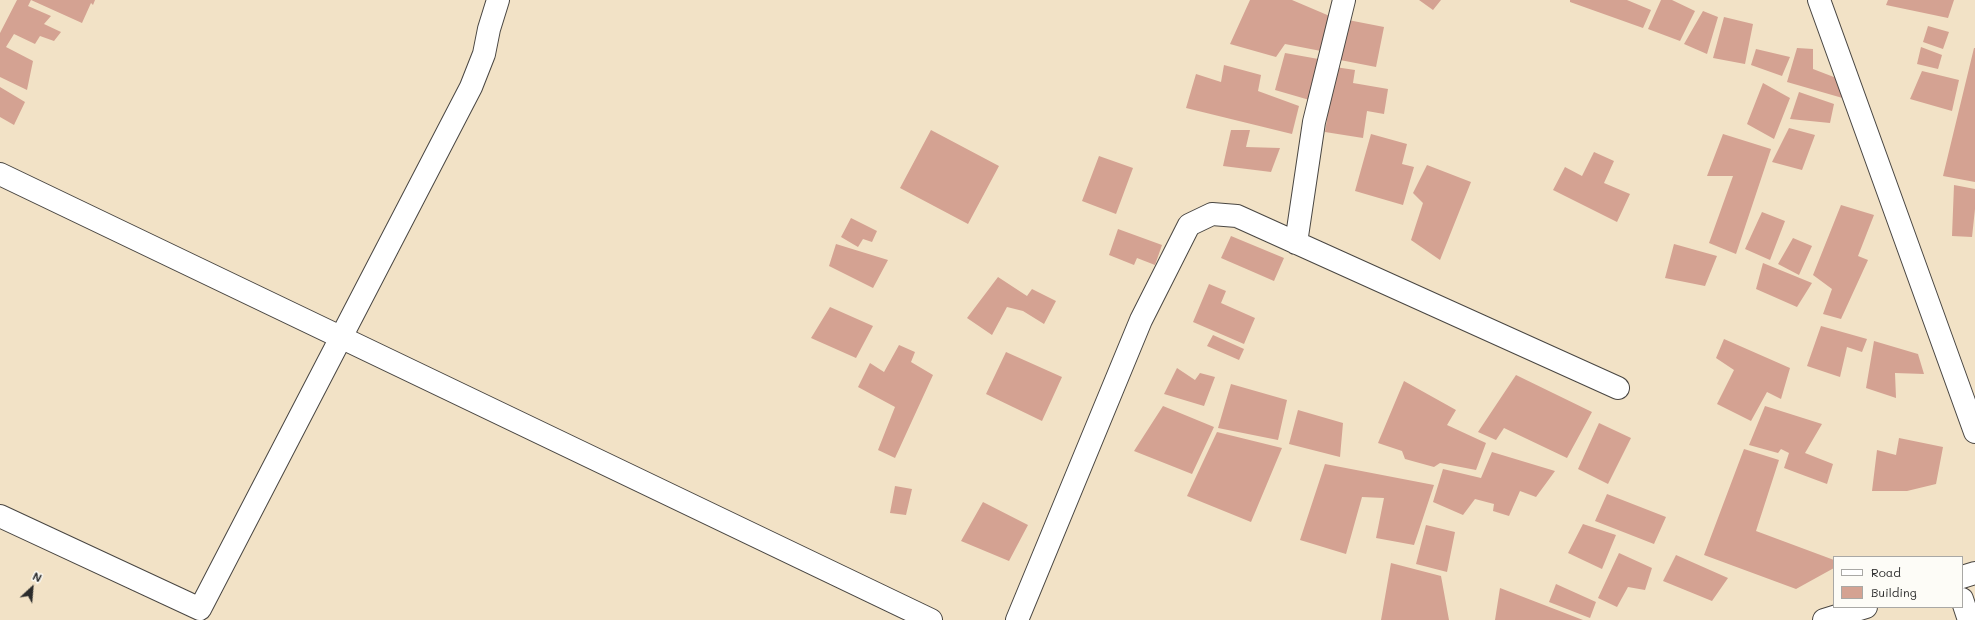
<!DOCTYPE html>
<html>
<head>
<meta charset="utf-8">
<style>
  body { margin:0 }
  #map { position:relative; width:1975px; height:620px; overflow:hidden; background:#f2e2c6; font-family:Mali,sans-serif }
  canvas { display:block }
  .legend { position:absolute; left:1833px; top:556px; width:130px; height:52px; box-sizing:border-box; background:#fdfcf7; border:1px solid #a9a8a5; margin:0; padding:5px 7px; list-style:none; font-size:12px; color:#2b2b2b }
  .legend li { display:flex; align-items:center; gap:8px; height:20px }
  .legend b { width:20px; border:1px solid #a9a8a5 }
  .north { position:absolute; left:12px; top:568px; width:40px; height:40px; -webkit-text-stroke:3px #fdfcf7; paint-order:stroke; rotate:26deg; font-size:11px; font-weight:700; line-height:16px; text-align:center; color:#2b2b2b }
  .north::after { content:''; display:block; margin:auto; width:14px; height:18px; background:#2b2b2b; clip-path:polygon(50% 0,100% 100%,50% 72%,0 100%) }
</style>
</head>
<body>
<div id="map">
<canvas width="1975" height="620"></canvas>
<ul class="legend">
<li><b style="height:5px;background:#fff"></b>Road</li>
<li><b style="height:11px;background:#d4a292"></b>Building</li>
</ul>
<div class="north">N</div>
</div>
<script>
const context = document.querySelector('canvas').getContext('2d');
context.lineJoin = 'round';
function fill(path, color) {
  context.fillStyle = color;
  context.fill(path, 'evenodd');
}
function poly(rows) {
  const path = new Path2D();
  for (const r of rows) {
    path.moveTo(r[0], r[1]);
    for (let i = 2; i < r.length; i += 2) path.lineTo(r[i], r[i + 1]);
  }
  return path;
}
function strokePath(path, color, width, dash) {
  context.strokeStyle = color;
  context.lineWidth = width;
  context.lineCap = dash ? 'butt' : 'round';
  context.setLineDash(dash || []);
  context.stroke(path);
}
fill(poly([
  [17,0,95,0,93,5,91,3,82,23,31,0,28,6,51,16,44,24,61,32,54,41,40,36,35,44,14,34,6,47,33,61,27,90,0,77,0,33],
  [1250,0,1292,0,1332,17,1321,51,1285,44,1276,57,1230,44],
  [1419,0,1441,0,1433,10],
  [1570,0,1627,0,1651,10,1643,28,1570,2],
  [1661,0,1672,0,1695,11,1680,41,1648,29],
  [1888,0,1954,0,1948,18,1886,5],
  [1703,11,1718,17,1707,54,1684,44],
  [1724,17,1753,24,1745,64,1713,58],
  [1343,19,1384,27,1376,67,1335,59],
  [1928,26,1949,32,1943,49,1923,42],
  [1921,47,1942,55,1938,69,1917,64],
  [1797,48,1813,49,1813,69,1839,79,1846,99,1787,82],
  [1974,48,1975,48,1975,182,1943,176],
  [1756,49,1790,57,1782,76,1751,65],
  [1285,53,1324,60,1313,101,1275,90],
  [1224,65,1261,75,1258,91,1299,106,1292,134,1186,108,1196,74,1221,82],
  [1335,67,1355,70,1353,83,1388,89,1384,114,1367,111,1363,138,1325,132],
  [1922,71,1959,80,1952,111,1910,99],
  [1763,83,1790,98,1774,139,1747,124],
  [0,87,25,102,14,125,0,117],
  [1799,92,1834,104,1830,123,1790,119],
  [1789,128,1815,135,1802,170,1772,162],
  [931,130,999,166,968,224,900,188],
  [1231,130,1250,130,1246,147,1280,148,1271,172,1223,166],
  [1371,134,1407,144,1402,164,1414,167,1403,205,1355,191],
  [1723,134,1771,149,1736,254,1709,243,1733,176,1707,176],
  [1594,152,1614,161,1604,183,1630,194,1617,222,1553,190,1565,167,1582,176],
  [1099,156,1133,168,1116,214,1082,201],
  [1427,165,1471,182,1440,260,1411,240,1423,203,1413,193],
  [1954,185,1975,189,1975,209,1972,237,1952,236],
  [1841,205,1874,215,1858,256,1868,260,1841,319,1823,314,1832,289,1813,275],
  [1762,212,1785,221,1770,260,1745,249],
  [851,218,877,231,872,242,863,239,858,247,841,237],
  [1118,229,1162,245,1155,265,1137,258,1134,265,1109,255],
  [1231,236,1284,258,1274,281,1221,258],
  [1793,238,1812,246,1799,275,1778,264],
  [836,244,888,260,873,288,829,266],
  [1674,244,1717,256,1705,286,1665,278],
  [1763,263,1812,283,1797,307,1756,289],
  [998,277,1027,296,1032,289,1056,301,1044,324,1023,311,1007,307,992,335,967,318],
  [1209,284,1226,291,1221,303,1255,318,1244,344,1193,322],
  [830,307,873,326,856,358,811,338],
  [1821,326,1867,339,1862,352,1847,347,1840,377,1807,366],
  [1213,335,1244,349,1239,360,1207,346],
  [1724,339,1790,368,1781,399,1767,392,1751,421,1717,404,1734,370,1716,358],
  [1874,341,1918,354,1924,374,1895,373,1896,398,1866,388],
  [899,345,915,352,911,362,933,375,895,458,878,450,895,407,858,387,870,363,884,372],
  [1006,352,1062,377,1042,421,986,394],
  [1177,368,1195,380,1200,373,1215,377,1204,406,1164,394],
  [1516,375,1592,412,1567,458,1504,428,1496,440,1478,432],
  [1404,381,1456,410,1447,425,1486,443,1476,470,1440,463,1434,467,1405,459,1402,451,1378,443],
  [1231,384,1287,400,1278,440,1218,428],
  [1163,406,1214,427,1192,474,1134,451],
  [1765,406,1822,424,1805,453,1833,464,1827,484,1784,468,1789,453,1781,449,1778,453,1749,445],
  [1298,410,1343,423,1340,457,1289,444],
  [1599,423,1631,438,1608,484,1578,469],
  [1217,432,1282,448,1251,522,1187,496],
  [1899,438,1943,447,1936,484,1907,491,1872,491,1877,450,1896,455],
  [1744,449,1779,460,1756,531,1834,560,1834,568,1796,589,1704,555],
  [1492,452,1555,471,1536,497,1520,491,1509,516,1493,511,1494,504,1475,499,1463,515,1433,502,1443,469,1481,478],
  [1325,464,1434,485,1414,545,1376,538,1384,498,1362,497,1346,554,1300,540],
  [895,486,912,489,906,515,890,513],
  [1607,494,1666,517,1654,544,1595,521],
  [983,502,1028,525,1009,561,961,541],
  [1583,524,1616,535,1602,569,1568,553],
  [1426,525,1455,532,1447,572,1416,564],
  [1619,553,1652,568,1645,590,1628,587,1617,607,1598,598],
  [1676,555,1728,578,1712,601,1663,581],
  [1391,563,1441,576,1449,620,1381,620],
  [1556,584,1596,602,1590,618,1549,602],
  [1500,588,1583,620,1495,620]
]), '#d4a292');
const minor = poly([
  [1819,0,1975,432],
  [1296,243,1314,122,1344,0],
  [0,516,200,609,471,87,484,54,489,29,498,0],
  [1962,599,1969,620],
  [1017,620,1141,320,1189,225,1212,214,1237,216,1618,388]
]);
const tertiary = poly([
  [0,174,931,620],
  [1962,577,1975,573],
  [1824,620,1866,607]
]);
strokePath(minor, '#494642', 24);
strokePath(tertiary, '#494642', 24);
strokePath(minor, '#fff', 22);
strokePath(tertiary, '#fff', 22);
</script>
</body>
</html>
